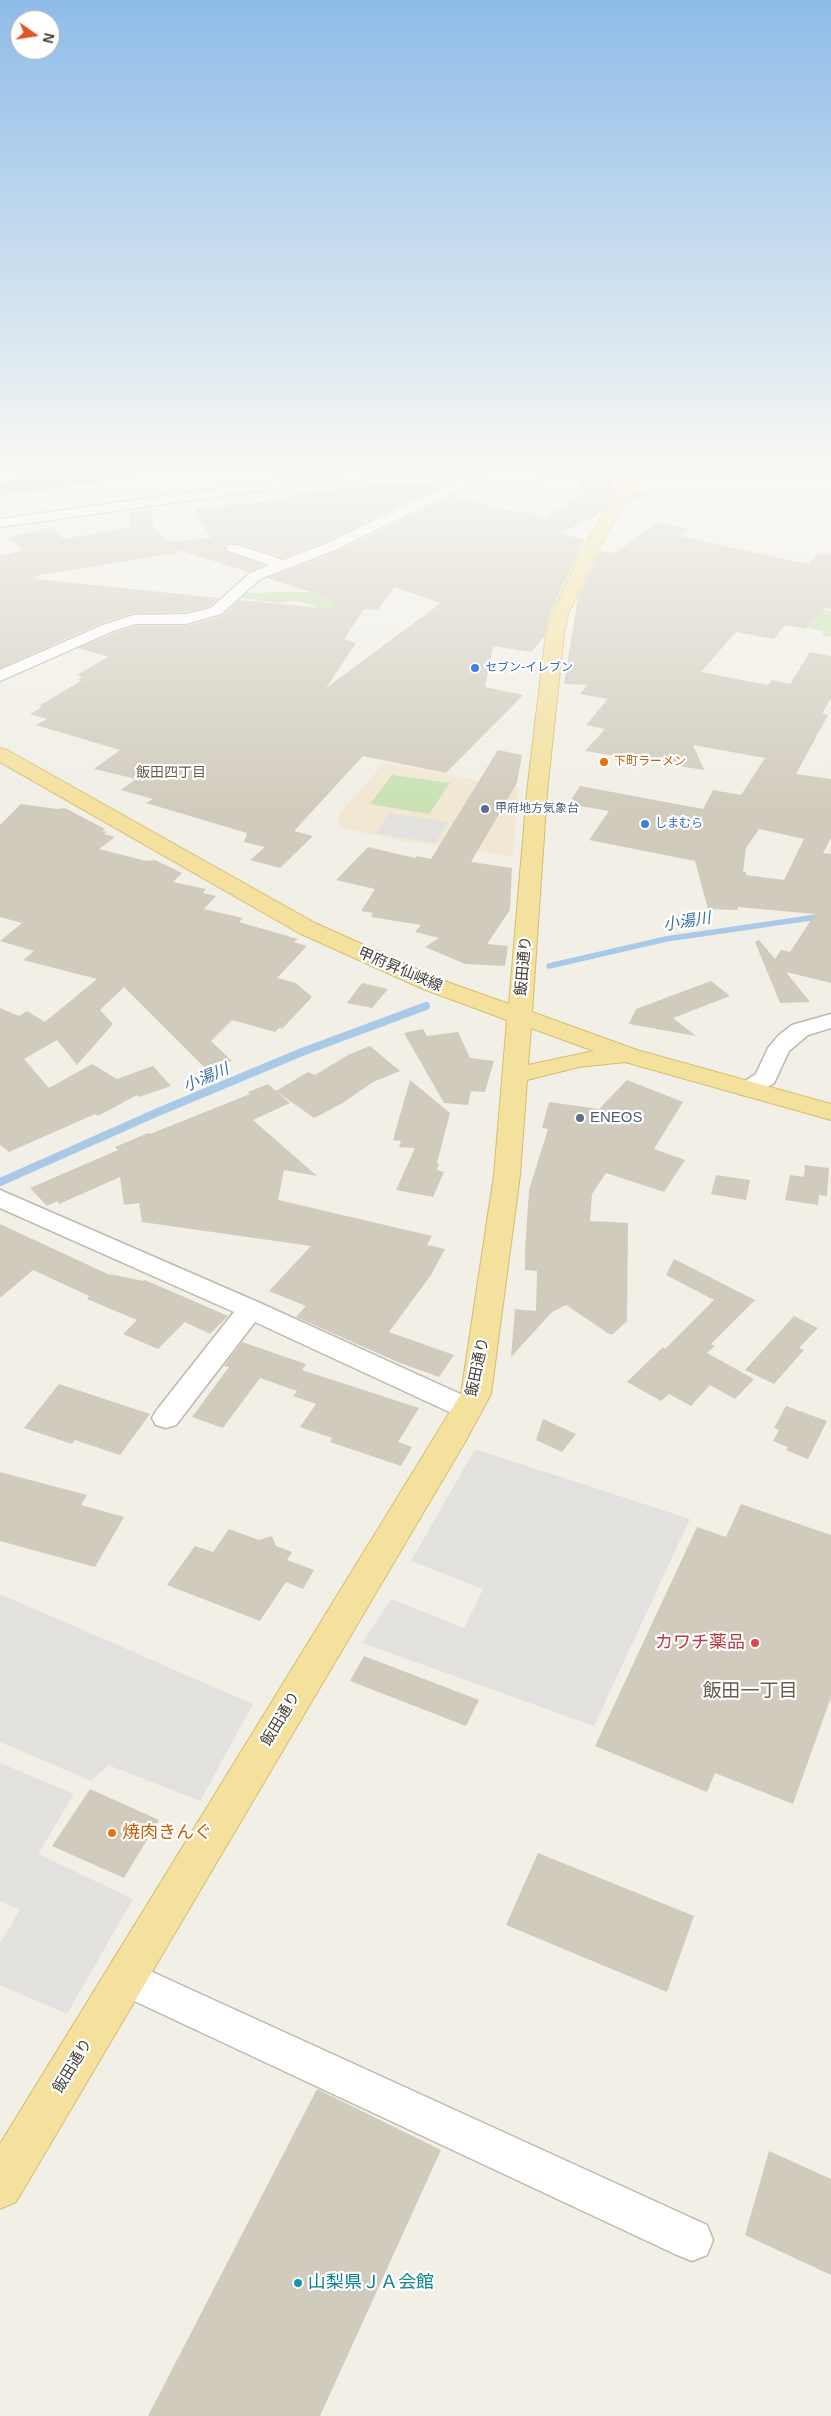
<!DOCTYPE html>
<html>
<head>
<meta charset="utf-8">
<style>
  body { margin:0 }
  #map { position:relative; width:831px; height:2416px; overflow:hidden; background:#f1efe6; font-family:Helvetica,sans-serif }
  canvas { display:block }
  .north { position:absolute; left:10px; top:10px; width:50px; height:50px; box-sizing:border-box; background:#fff; border:1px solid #b4b2af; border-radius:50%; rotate:103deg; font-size:14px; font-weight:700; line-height:20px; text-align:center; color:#433f36 }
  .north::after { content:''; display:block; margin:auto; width:18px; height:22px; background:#e3542b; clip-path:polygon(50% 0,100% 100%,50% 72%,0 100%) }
</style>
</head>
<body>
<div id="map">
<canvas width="831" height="2416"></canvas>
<div class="north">N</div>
</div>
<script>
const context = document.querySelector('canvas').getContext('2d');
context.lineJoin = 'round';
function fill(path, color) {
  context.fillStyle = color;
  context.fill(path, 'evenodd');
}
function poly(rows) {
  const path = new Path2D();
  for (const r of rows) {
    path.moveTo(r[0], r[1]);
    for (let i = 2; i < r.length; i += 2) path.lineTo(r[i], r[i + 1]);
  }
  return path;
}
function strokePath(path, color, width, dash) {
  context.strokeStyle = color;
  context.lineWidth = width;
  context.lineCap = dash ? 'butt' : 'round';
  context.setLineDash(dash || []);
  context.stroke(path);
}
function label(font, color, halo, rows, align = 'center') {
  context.font = font + ' Helvetica,"Noto Sans JP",sans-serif';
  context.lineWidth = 4.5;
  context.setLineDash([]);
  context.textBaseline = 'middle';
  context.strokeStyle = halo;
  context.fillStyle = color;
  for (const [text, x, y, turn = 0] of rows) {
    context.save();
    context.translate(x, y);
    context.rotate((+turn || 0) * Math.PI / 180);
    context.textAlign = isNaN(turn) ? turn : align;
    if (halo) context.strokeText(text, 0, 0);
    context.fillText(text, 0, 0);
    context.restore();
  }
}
fill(poly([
  [384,763,518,788,513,856,398,840,338,827,340,813]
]), '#f1e7d3');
fill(poly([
  [288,592,327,592,354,594,333,608,325,611,313,605,294,601,277,603,242,598,241,595,249,593],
  [785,603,831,611,831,637,822,636,824,631,808,628,815,619],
  [392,775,450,783,429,814,370,804]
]), '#c9e1b3');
fill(poly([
  [389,813,449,822,435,843,376,833],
  [475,1449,690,1519,594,1726,362,1643,391,1599,464,1628,483,1589,411,1561],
  [0,1594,253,1704,200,1801,108,1765,91,1781,0,1742],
  [0,1763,74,1794,38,1854,133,1899,67,2014,0,1985,0,1943,20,1910,0,1901]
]), '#e2e1de');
strokePath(poly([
  [549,966,666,939,831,915]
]), '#a8c9e8', 5.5);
strokePath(poly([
  [0,1182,158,1112,302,1052,426,1006]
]), '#a8c9e8', 8);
fill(poly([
  [79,471,139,471,136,476,128,478,0,496,0,482,79,471]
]), '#a8c9e8');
fill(poly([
  [609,479,612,489,615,489,603,511,598,512,597,516,560,533,584,540,550,613,544,637,531,652,493,646,485,687,523,695,446,773,363,756,294,831,313,836,280,868,250,860,265,847,244,842,247,833,146,803,153,799,121,790,136,779,94,769,120,750,36,725,47,719,30,714,42,707,39,706,82,680,78,679,82,677,77,675,108,657,78,648,114,633,136,626,187,626,222,616,239,600,332,609,334,600,267,578,336,552,451,496,521,513,527,511,544,518,583,494,580,481],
  [394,587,441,603,326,688,356,643,344,639,364,609,378,610],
  [368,486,440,486,324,542,283,558,239,543,226,544,224,549,227,553,265,565,248,572,173,548,178,553,35,576,35,579,219,598,210,606,186,612,133,613,102,623,0,668,0,556,24,550,7,538,52,527,64,539,130,527,130,512,152,511,153,527,167,542,211,538,194,509,279,500,278,498,290,496,289,494],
  [633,490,652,492,626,504],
  [658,522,689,529,680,536,793,561,808,564,819,553,831,555,831,609,825,608,806,629,785,625,774,639,736,632,701,672,768,685,772,680,790,684,810,652,831,656,831,698,822,714,828,715,796,774,831,779,831,838,823,853,831,854,831,983,786,972,810,1002,780,1003,755,942,759,940,775,959,781,950,790,952,815,914,738,907,738,910,708,909,695,861,589,840,609,811,568,804,580,786,703,809,713,790,741,795,765,758,693,745,704,770,585,751,605,729,586,725,608,699,580,694,587,685,564,684,578,597,600,551,615,553],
  [759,829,804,839,784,880,746,875,746,872,743,872,746,848],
  [498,750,522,755,517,783,471,862,512,868,510,910,487,944,508,946,505,966,465,964,425,947,439,938,415,932,421,925,371,917,373,913,361,911,375,889,336,880,368,847,415,858,417,856,431,859],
  [21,804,57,809,65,808,105,829,102,831,107,832,104,834,115,837,99,849,146,861,155,860,182,873,173,882,206,889,203,893,216,896,204,909,243,918,239,922,298,939,294,942,307,946,277,978,296,983,312,997,282,1029,279,1028,275,1032,232,1020,211,1041,232,1061,207,1070,124,987,100,1010,113,1024,77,1065,57,1040,24,1059,49,1088,92,1064,117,1079,153,1066,171,1086,139,1097,137,1095,98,1116,95,1114,9,1152,0,1145,0,1008,19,1016,27,1011,45,1022,97,979,23,960,34,951,0,941,22,923,0,917,0,825],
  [711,981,730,996,673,1018,696,1036,629,1024,636,1009],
  [362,983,388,989,372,1008,347,1003],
  [423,1029,427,1036,458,1032,470,1058,494,1061,485,1092,471,1091,468,1105,444,1103,404,1033],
  [370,1046,400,1071,373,1082,341,1104,314,1118,276,1091,308,1072,315,1075,348,1055],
  [410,1080,450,1113,437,1163,439,1164,437,1170,444,1172,433,1197,396,1190,415,1148,399,1147,401,1141,393,1140],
  [627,1080,683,1102,654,1149,685,1160,664,1192,606,1173,592,1194,590,1221,628,1223,627,1321,613,1334,609,1334,566,1305,552,1312,511,1357,515,1309,536,1311,537,1271,525,1270,525,1251,529,1190,548,1129,542,1128,549,1102,599,1109],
  [268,1084,290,1103,253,1120,317,1176,284,1170,278,1200,432,1236,427,1245,445,1249,431,1275,389,1332,454,1355,439,1377,400,1363,296,1317,306,1306,269,1291,311,1246,142,1222,139,1203,124,1205,120,1177,59,1204,57,1201,47,1206,30,1188,118,1150,115,1147,148,1133,150,1134,250,1094,248,1092],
  [805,1165,829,1168,827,1196,819,1195,818,1205,785,1200,790,1175,804,1177],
  [716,1175,750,1180,746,1200,711,1194],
  [0,1224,112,1276,110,1274,143,1281,145,1280,228,1316,210,1334,185,1322,158,1349,123,1334,137,1320,87,1299,89,1296,33,1270,0,1298],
  [674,1259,755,1300,711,1344,715,1346,707,1353,754,1379,735,1399,710,1385,691,1406,669,1394,661,1401,627,1382,663,1347,665,1349,714,1300,666,1275],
  [794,1316,818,1328,799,1348,804,1350,774,1384,745,1370],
  [242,1342,306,1364,302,1370,419,1408,398,1442,412,1447,401,1466,330,1442,332,1438,300,1427,316,1404,293,1396,297,1391,260,1378,223,1428,192,1417,229,1367,224,1366],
  [59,1384,150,1414,120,1455,75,1440,72,1444,24,1428],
  [786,1406,827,1421,808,1459,786,1450,788,1447,773,1441,779,1430,774,1428],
  [543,1419,576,1434,562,1452,536,1440],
  [0,1472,87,1495,81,1505,124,1517,95,1567,0,1541],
  [741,1504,831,1535,831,1697,793,1804,715,1773,707,1792,595,1746,697,1527,726,1537],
  [229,1529,259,1540,272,1536,276,1546,292,1552,287,1560,314,1570,303,1589,286,1582,260,1621,167,1585,195,1546,213,1552],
  [364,1656,479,1700,466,1726,350,1681],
  [90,1789,159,1820,124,1878,52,1846],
  [538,1853,694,1916,667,1992,506,1925],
  [317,2089,441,2150,320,2416,148,2416],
  [769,2151,831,2179,831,2275,745,2235]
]), '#d1cbbd');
const minor = poly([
  [363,471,464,471,458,475,374,478,300,485,0,527,0,519,300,477,363,471],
  [562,471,831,471,831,478,637,476,491,481,470,484,335,550,260,579,221,614,186,624,136,624,113,631,0,681,0,670,103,625,134,615,186,614,211,608,250,573,270,565,228,551,226,548,228,545,238,545,283,560,325,544,462,478,491,473,562,471],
  [831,1014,831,1028,808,1035,789,1051,774,1083,756,1094,748,1096,740,1094,736,1089,740,1084,756,1074,768,1048,779,1035,792,1025,831,1014],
  [0,1190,260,1303,478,1402,482,1409,478,1416,468,1419,458,1416,255,1322,176,1425,166,1428,156,1425,152,1418,156,1411,234,1312,0,1208,0,1190],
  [126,1960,707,2225,713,2240,707,2255,692,2261,677,2255,113,1991,107,1978,113,1965,126,1960]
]);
const major = poly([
  [628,471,642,471,597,552,568,614,564,633,547,792,532,1012,637,1050,831,1104,831,1120,625,1062,579,1067,527,1080,520,1175,491,1394,465,1442,16,2202,0,2209,0,2144,461,1394,494,1175,507,1020,423,989,299,933,0,762,0,748,7,750,315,923,439,979,509,1004,527,792,546,633,552,614,581,552,628,471],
  [531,1028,594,1051,528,1065,531,1028]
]);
strokePath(minor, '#beb9ad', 3);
strokePath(major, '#d6be6f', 2);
fill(minor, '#fff');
fill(major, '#f3e19d');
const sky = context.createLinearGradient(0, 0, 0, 809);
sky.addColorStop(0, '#8ebce8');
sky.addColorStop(0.58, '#f9f8f4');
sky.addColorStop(1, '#f9f8f400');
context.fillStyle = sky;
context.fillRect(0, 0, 831, 809);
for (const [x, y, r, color] of [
  [475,668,5,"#3f7fe0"],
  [604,762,5,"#e8710a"],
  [485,809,5,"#5c6f8a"],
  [645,824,5,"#3f7fe0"],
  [580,1118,5,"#5c6f8a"],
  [755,1643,5,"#e0444e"],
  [112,1833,5,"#e8710a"],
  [298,2283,5,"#0f9aa8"]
]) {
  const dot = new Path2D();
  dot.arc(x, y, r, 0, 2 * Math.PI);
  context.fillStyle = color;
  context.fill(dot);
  strokePath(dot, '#fff', 2);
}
label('12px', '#366cbe', '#fff', [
  ["セブン-イレブン",485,668],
  ["しまむら",655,824]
], 'left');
label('12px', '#c56008', '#fff', [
  ["下町ラーメン",614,762]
], 'left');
label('12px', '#4e5e75', '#fff', [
  ["甲府地方気象台",495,809]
], 'left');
label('14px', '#655d4e', '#fff', [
  ["飯田四丁目",171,773]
]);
label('15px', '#433f36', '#fff', [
  ["飯田通り",524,966,-85],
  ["甲府昇仙峡線",400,970,23],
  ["飯田通り",478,1367,-78],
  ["飯田通り",281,1719,-59],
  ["飯田通り",73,2066,-59]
]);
label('15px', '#4e5e75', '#fff', [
  ["ENEOS",590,1118]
], 'left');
label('italic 16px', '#3b70a3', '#fff', [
  ["小湯川",687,922,-9],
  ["小湯川",206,1078,-23]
]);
label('18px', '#be3a42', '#fff', [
  ["カワチ薬品",745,1643]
], 'right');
label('18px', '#c56008', '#fff', [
  ["焼肉きんぐ",122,1833]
], 'left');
label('18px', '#0d838f', '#fff', [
  ["山梨県ＪＡ会館",308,2283]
], 'left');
label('19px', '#655d4e', '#fff', [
  ["飯田一丁目",750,1692]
]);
</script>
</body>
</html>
